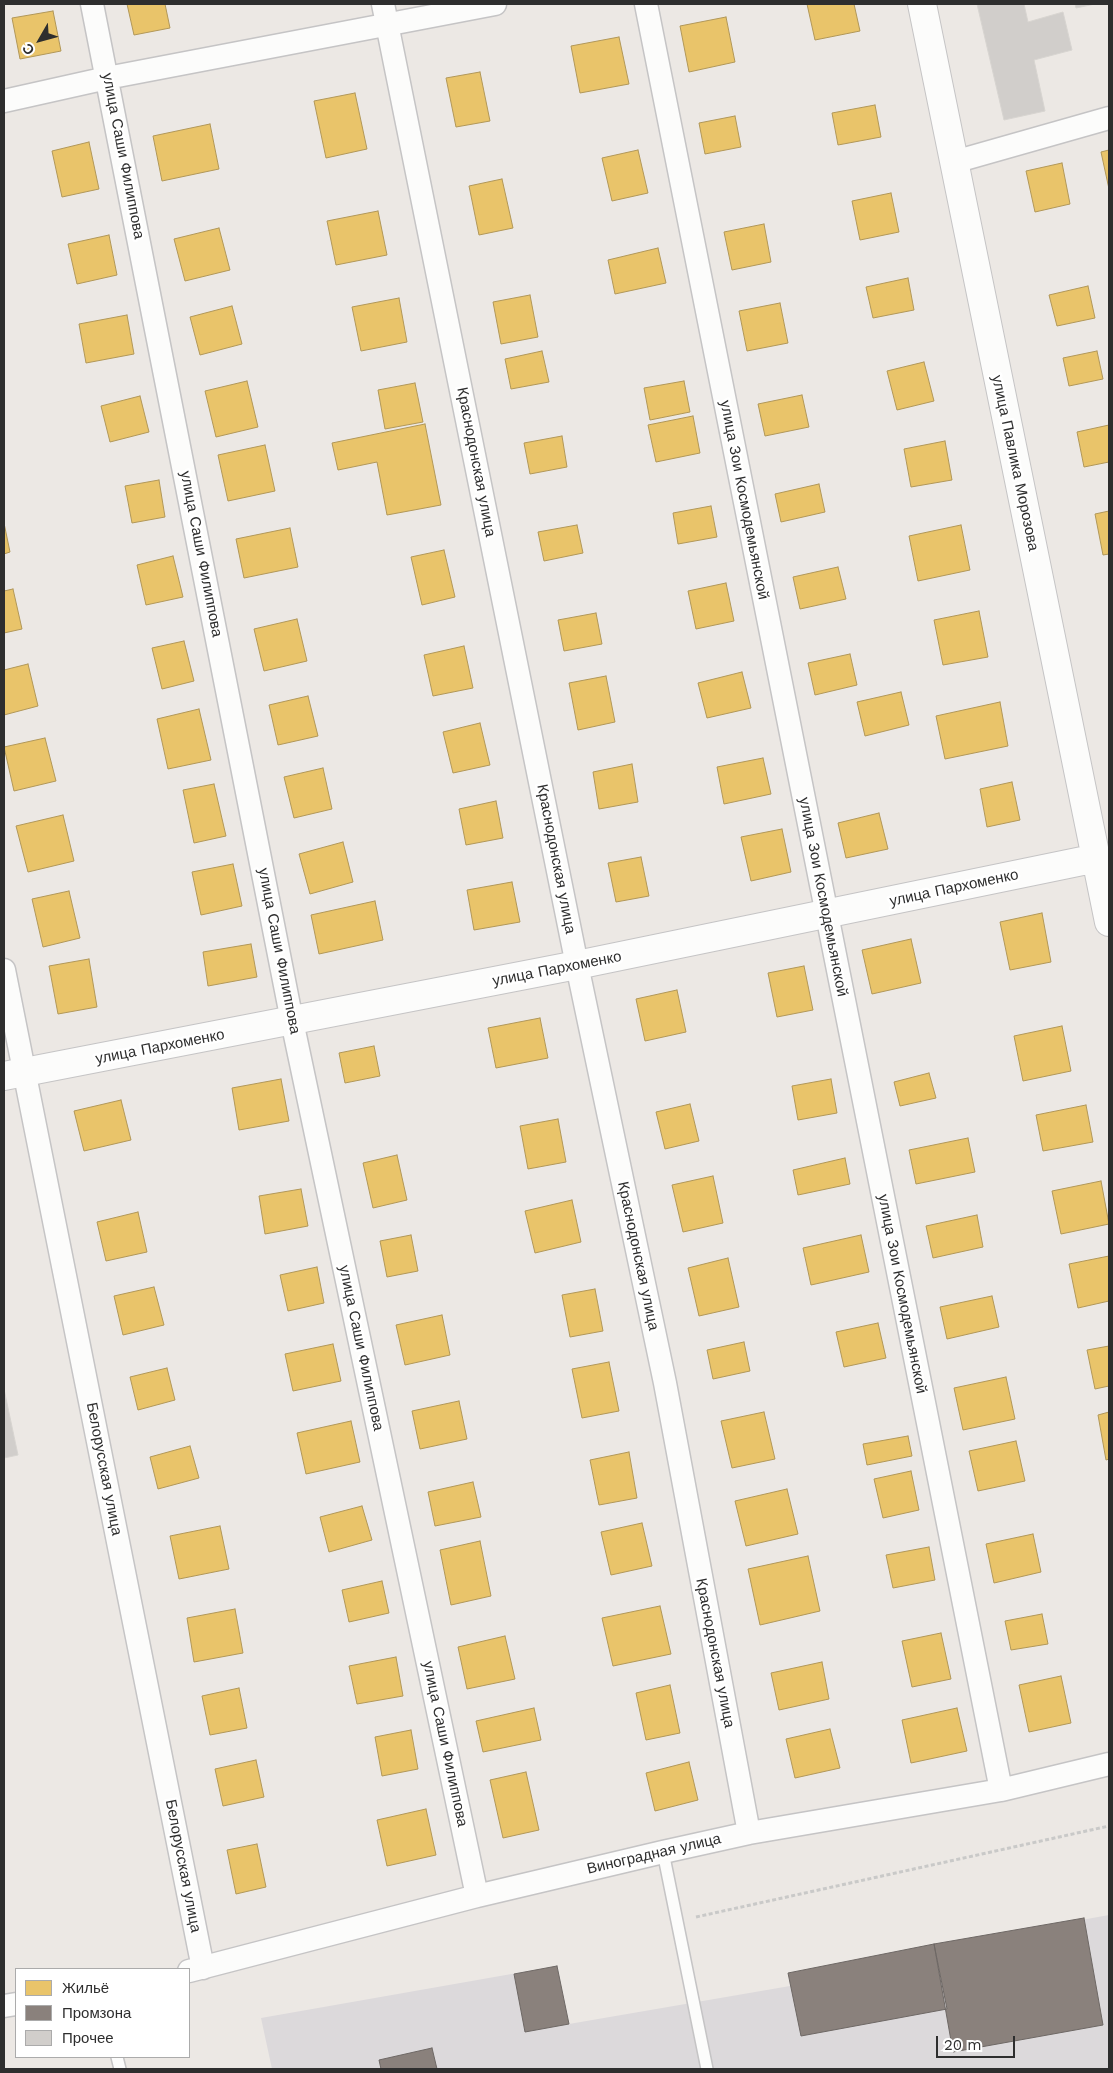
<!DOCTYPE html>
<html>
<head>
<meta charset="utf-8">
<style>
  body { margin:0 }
  #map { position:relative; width:1113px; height:2073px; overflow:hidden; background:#ece8e4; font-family:"Work Sans",sans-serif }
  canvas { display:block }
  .frame { position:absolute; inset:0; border:5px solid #2e2e2e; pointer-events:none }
  .legend { position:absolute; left:15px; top:1968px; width:175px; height:90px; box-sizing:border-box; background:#fff; border:1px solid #ababab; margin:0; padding:6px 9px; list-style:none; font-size:15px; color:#2e2e2e }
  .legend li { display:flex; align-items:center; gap:10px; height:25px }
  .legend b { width:25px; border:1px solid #ababab }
  .north { position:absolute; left:15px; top:15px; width:50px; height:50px; -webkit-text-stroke:4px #fff; paint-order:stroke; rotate:232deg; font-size:14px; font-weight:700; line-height:20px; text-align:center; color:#2e2e2e }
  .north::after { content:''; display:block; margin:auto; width:18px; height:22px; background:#2e2e2e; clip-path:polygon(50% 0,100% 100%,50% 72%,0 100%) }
  .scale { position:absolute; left:936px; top:2036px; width:79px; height:22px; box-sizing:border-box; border:2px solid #2e2e2e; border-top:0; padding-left:6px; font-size:15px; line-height:18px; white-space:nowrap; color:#2e2e2e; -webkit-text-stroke:4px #fff; paint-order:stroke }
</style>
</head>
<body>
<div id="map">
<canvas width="1113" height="2073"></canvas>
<div class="frame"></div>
<ul class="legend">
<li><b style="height:14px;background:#e9c46a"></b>Жильё</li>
<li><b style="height:14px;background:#8a817c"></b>Промзона</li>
<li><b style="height:14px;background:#d1cecb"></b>Прочее</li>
</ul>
<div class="north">С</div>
<div class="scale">20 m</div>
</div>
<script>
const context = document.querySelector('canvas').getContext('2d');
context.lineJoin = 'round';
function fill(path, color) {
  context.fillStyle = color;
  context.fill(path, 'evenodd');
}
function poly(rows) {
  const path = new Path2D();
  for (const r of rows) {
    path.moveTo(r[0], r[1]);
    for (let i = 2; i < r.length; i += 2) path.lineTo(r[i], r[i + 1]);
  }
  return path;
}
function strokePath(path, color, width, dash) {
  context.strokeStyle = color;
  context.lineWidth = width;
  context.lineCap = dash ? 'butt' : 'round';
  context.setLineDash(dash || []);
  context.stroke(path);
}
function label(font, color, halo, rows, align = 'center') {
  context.font = font + ' "Work Sans",sans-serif';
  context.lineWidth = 5;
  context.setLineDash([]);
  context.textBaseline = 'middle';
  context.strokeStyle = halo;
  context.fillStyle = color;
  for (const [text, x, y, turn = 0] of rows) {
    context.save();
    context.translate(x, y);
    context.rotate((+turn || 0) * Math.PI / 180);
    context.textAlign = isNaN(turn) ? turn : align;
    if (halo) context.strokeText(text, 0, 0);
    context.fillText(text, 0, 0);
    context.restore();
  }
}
fill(poly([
  [1109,1915,1109,2069,272,2069,261,2018,557,1966,569,2024,790,1986,788,1973]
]), '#dcd9db');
const homes = poly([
  [127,4,165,4,170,28,134,35,127,4],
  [807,4,854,4,860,31,815,40,807,4],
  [53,11,61,51,20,59,12,18,53,11],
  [726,17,735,62,689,72,680,26,726,17],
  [619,37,629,84,580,93,571,46,619,37],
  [480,72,490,121,456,127,446,78,480,72],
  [355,93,367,149,326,158,314,101,355,93],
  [875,105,881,137,838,145,832,113,875,105],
  [735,116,741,147,705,154,699,123,735,116],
  [210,124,219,169,162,181,153,136,210,124],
  [89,142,99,189,62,197,52,151,89,142],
  [638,150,648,193,612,201,602,158,638,150],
  [1109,150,1109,189,1101,152,1109,150],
  [1062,163,1070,204,1035,212,1026,171,1062,163],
  [502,179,513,228,479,235,469,186,502,179],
  [891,193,899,232,860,240,852,201,891,193],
  [378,211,387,255,336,265,327,221,378,211],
  [764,224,771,262,732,270,724,232,764,224],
  [219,228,230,270,185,281,174,239,219,228],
  [109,235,117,275,77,284,68,244,109,235],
  [658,248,666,283,615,294,608,260,658,248],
  [908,278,914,310,873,318,866,287,908,278],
  [1088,286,1095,318,1057,326,1049,295,1088,286],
  [530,295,538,337,501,344,493,302,530,295],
  [399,298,407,342,361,351,352,307,399,298],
  [780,303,788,343,747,351,739,311,780,303],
  [232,306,242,344,200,355,190,317,232,306],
  [127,315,134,354,86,363,79,324,127,315],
  [542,351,549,382,511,389,505,359,542,351],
  [1097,351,1103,379,1069,386,1063,358,1097,351],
  [924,362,934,401,897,410,887,371,924,362],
  [247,381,258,427,216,437,205,391,247,381],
  [684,381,690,412,650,420,644,388,684,381],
  [415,383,423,422,385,429,378,390,415,383],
  [802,395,809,427,765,436,758,404,802,395],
  [140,396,149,432,110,442,101,406,140,396],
  [693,416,700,453,656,462,648,425,693,416],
  [425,424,441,505,387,515,377,462,338,470,332,443,425,424],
  [1109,425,1109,462,1084,467,1077,432,1109,425],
  [562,436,567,467,530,474,524,443,562,436],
  [945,441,952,480,911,487,904,449,945,441],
  [265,445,275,491,228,501,218,455,265,445],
  [159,480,165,517,132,523,125,486,159,480],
  [819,484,825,512,781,522,775,494,819,484],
  [711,506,717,537,678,544,673,513,711,506],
  [1109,511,1109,554,1103,555,1095,514,1109,511],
  [4,523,10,552,4,554,4,523],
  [577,525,583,553,544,561,538,532,577,525],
  [961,525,970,570,918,581,909,536,961,525],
  [290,528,298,567,244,578,236,539,290,528],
  [444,550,455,597,422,605,411,557,444,550],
  [173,556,183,597,146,605,137,565,173,556],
  [838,567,846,599,800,609,793,577,838,567],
  [726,583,734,621,696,629,688,591,726,583],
  [13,589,22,629,4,633,4,591,13,589],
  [979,611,988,657,943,665,934,620,979,611],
  [596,613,602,644,564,651,558,620,596,613],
  [297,619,307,661,264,671,254,629,297,619],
  [184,641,194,681,162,689,152,648,184,641],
  [464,646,473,688,433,696,424,655,464,646],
  [850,654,857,685,815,695,808,663,850,654],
  [28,664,38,706,4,715,4,670,28,664],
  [742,672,751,708,707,718,698,683,742,672],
  [606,676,615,722,578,730,569,683,606,676],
  [901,692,909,725,865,736,857,702,901,692],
  [308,696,318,736,278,745,269,705,308,696],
  [1000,702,1008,746,945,759,936,716,1000,702],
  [199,709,211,760,168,769,157,719,199,709],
  [480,723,490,765,453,773,443,732,480,723],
  [45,738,56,781,14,791,4,747,45,738],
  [763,758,771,794,724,804,717,767,763,758],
  [632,764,638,802,599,809,593,772,632,764],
  [323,768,332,809,294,818,284,777,323,768],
  [1012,782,1020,820,987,827,980,789,1012,782],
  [214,784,226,836,194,843,183,790,214,784],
  [496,801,503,838,466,845,459,809,496,801],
  [879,813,888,849,846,858,838,823,879,813],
  [63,815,74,861,28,872,16,826,63,815],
  [782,829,791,872,751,881,741,837,782,829],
  [343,842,353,882,310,894,299,854,343,842],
  [641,857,649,896,616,902,608,863,641,857],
  [233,864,242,906,201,915,192,872,233,864],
  [512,882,520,922,474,930,467,890,512,882],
  [69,891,80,938,43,947,32,899,69,891],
  [375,901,383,940,319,954,311,915,375,901],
  [1042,913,1051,962,1010,970,1000,922,1042,913],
  [911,939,921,983,872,994,862,950,911,939],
  [251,944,257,977,208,986,203,952,251,944],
  [89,959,97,1007,58,1014,49,966,89,959],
  [804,966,813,1010,777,1017,768,973,804,966],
  [677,990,686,1032,645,1041,636,999,677,990],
  [540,1018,548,1058,496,1068,488,1028,540,1018],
  [1062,1026,1071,1071,1023,1081,1014,1036,1062,1026],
  [374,1046,380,1076,345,1083,339,1053,374,1046],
  [929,1073,936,1098,900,1106,894,1082,929,1073],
  [281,1079,289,1121,239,1130,232,1088,281,1079],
  [831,1079,837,1113,798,1120,792,1086,831,1079],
  [121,1100,131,1140,84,1151,74,1111,121,1100],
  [690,1104,699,1141,665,1149,656,1112,690,1104],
  [1086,1105,1093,1142,1043,1151,1036,1115,1086,1105],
  [558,1119,566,1162,528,1169,520,1126,558,1119],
  [968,1138,975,1172,916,1184,909,1150,968,1138],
  [397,1155,407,1200,373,1208,363,1163,397,1155],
  [845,1158,850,1184,798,1195,793,1170,845,1158],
  [713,1176,723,1223,683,1232,672,1185,713,1176],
  [1101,1181,1109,1224,1061,1234,1052,1191,1101,1181],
  [301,1189,308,1226,265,1234,259,1196,301,1189],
  [572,1200,581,1242,535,1253,525,1211,572,1200],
  [138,1212,147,1252,106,1261,97,1222,138,1212],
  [977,1215,983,1247,933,1258,926,1226,977,1215],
  [411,1235,418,1271,387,1277,380,1241,411,1235],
  [861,1235,869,1272,811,1285,803,1248,861,1235],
  [1109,1256,1109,1301,1078,1308,1069,1264,1109,1256],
  [728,1258,739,1307,699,1316,688,1268,728,1258],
  [317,1267,324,1303,288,1311,280,1275,317,1267],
  [154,1287,164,1325,123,1335,114,1296,154,1287],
  [595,1289,603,1331,570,1337,562,1295,595,1289],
  [992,1296,999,1327,947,1339,940,1307,992,1296],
  [442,1315,450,1355,405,1365,396,1325,442,1315],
  [878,1323,886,1358,844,1367,836,1332,878,1323],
  [744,1342,750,1371,713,1379,707,1350,744,1342],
  [333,1344,341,1381,293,1391,285,1354,333,1344],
  [1109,1346,1109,1386,1095,1389,1087,1350,1109,1346],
  [609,1362,619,1411,582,1418,572,1369,609,1362],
  [167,1368,175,1400,138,1410,130,1377,167,1368],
  [1006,1377,1015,1419,963,1430,954,1388,1006,1377],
  [459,1401,467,1439,420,1449,412,1411,459,1401],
  [764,1412,775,1459,732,1468,721,1421,764,1412],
  [1109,1412,1109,1459,1106,1460,1098,1415,1109,1412],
  [351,1421,360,1462,306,1474,297,1433,351,1421],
  [908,1436,912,1456,867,1465,863,1444,908,1436],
  [1016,1441,1025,1481,978,1491,969,1451,1016,1441],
  [190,1446,199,1478,158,1489,150,1457,190,1446],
  [629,1452,637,1498,599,1505,590,1460,629,1452],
  [911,1471,919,1510,883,1518,874,1479,911,1471],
  [473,1482,481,1517,435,1526,428,1492,473,1482],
  [787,1489,798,1534,746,1546,735,1501,787,1489],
  [362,1506,372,1540,329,1552,320,1517,362,1506],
  [642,1523,652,1566,611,1575,601,1532,642,1523],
  [220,1526,229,1569,179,1579,170,1536,220,1526],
  [1033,1534,1041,1572,994,1583,986,1544,1033,1534],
  [480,1541,491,1596,451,1605,440,1550,480,1541],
  [929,1547,935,1580,893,1588,886,1555,929,1547],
  [808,1556,820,1611,760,1625,748,1569,808,1556],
  [382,1581,389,1613,349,1622,342,1590,382,1581],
  [660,1606,671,1654,613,1666,602,1618,660,1606],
  [235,1609,243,1653,194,1662,187,1618,235,1609],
  [1042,1614,1048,1644,1011,1650,1005,1621,1042,1614],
  [941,1633,951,1679,912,1687,902,1641,941,1633],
  [505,1636,515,1679,467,1689,458,1647,505,1636],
  [396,1657,403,1696,357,1704,349,1666,396,1657],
  [822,1662,829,1699,779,1710,771,1673,822,1662],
  [1061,1676,1071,1723,1029,1732,1019,1685,1061,1676],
  [670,1685,680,1733,646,1740,636,1693,670,1685],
  [239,1688,247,1728,210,1735,202,1696,239,1688],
  [534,1708,541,1740,483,1752,476,1721,534,1708],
  [957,1708,967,1751,911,1763,902,1720,957,1708],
  [830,1729,840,1768,795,1778,786,1739,830,1729],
  [411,1730,418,1769,382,1776,375,1737,411,1730],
  [256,1760,264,1797,223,1806,215,1769,256,1760],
  [689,1762,698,1800,655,1811,646,1773,689,1762],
  [526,1772,539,1830,503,1838,490,1780,526,1772],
  [426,1809,436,1855,387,1866,377,1820,426,1809],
  [257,1844,266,1887,236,1894,227,1850,257,1844]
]);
fill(homes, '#e9c46a');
strokePath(homes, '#b19758', 1);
const industry = poly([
  [1084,1918,1103,2025,953,2052,934,1944,1084,1918],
  [934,1944,947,2009,801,2036,788,1973,934,1944],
  [557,1966,569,2024,525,2032,514,1974,557,1966],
  [432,2048,437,2069,381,2069,379,2060,432,2048]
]);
fill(industry, '#8a817c');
strokePath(industry, '#6e6865', 1);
const building = poly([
  [977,4,1024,4,1028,22,1063,12,1072,50,1034,60,1045,111,1004,120,977,4],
  [1075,4,1095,4,1076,8,1075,4],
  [4,1389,18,1455,4,1458,4,1389]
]);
fill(building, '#d1cecb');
strokePath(building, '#d7d4d0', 1);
const lane = poly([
  [663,1852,707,2069],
  [117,2057,120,2069]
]);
const street = poly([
  [92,4,292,1021,477,1896],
  [383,4,577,965,665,1383,749,1833],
  [646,4,1001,1790],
  [4,101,107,78,495,4],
  [954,162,1109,118],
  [4,970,203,1968],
  [189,1971,477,1896,663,1852,749,1833,1001,1790,1109,1764],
  [4,2006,16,2004]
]);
const secondary = poly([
  [922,4,1109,922],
  [4,1076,577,965,1097,858]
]);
strokePath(lane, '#c5c4c5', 14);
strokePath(street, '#c5c4c5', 25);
strokePath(secondary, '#c5c4c5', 30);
strokePath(poly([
  [696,1917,1109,1826]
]), '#c9c9c8', 3, [4, 2.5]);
strokePath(lane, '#fcfcfb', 11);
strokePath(street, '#fcfcfb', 22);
strokePath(secondary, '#fcfcfb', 28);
label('15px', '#2e2e2e', '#fff', [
  ["улица Саши Филиппова",123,156,79],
  ["Краснодонская улица",476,462,79],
  ["улица Павлика Морозова",1015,463,78],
  ["улица Зои Космодемьянской",744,500,79],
  ["улица Саши Филиппова",201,554,79],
  ["Краснодонская улица",556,859,79],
  ["улица Пархоменко",954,888,-12],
  ["улица Зои Космодемьянской",823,897,79],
  ["улица Саши Филиппова",279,951,79],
  ["улица Пархоменко",557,969,-11],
  ["улица Пархоменко",160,1047,-11],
  ["Краснодонская улица",638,1256,78],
  ["улица Зои Космодемьянской",902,1294,79],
  ["улица Саши Филиппова",361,1348,78],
  ["Белорусская улица",104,1469,79],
  ["Краснодонская улица",715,1653,79],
  ["улица Саши Филиппова",445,1744,78],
  ["Виноградная улица",654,1854,-13],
  ["Белорусская улица",183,1866,79]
]);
</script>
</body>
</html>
